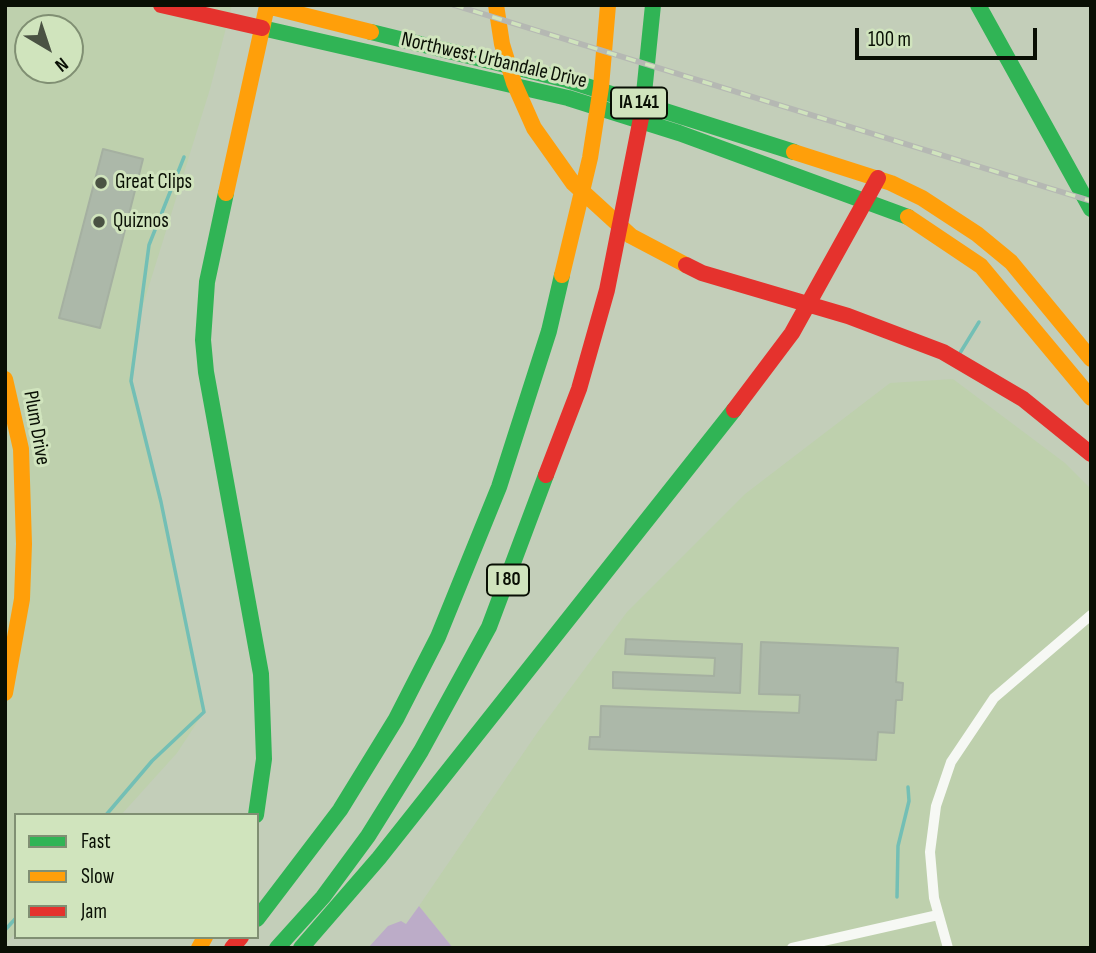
<!DOCTYPE html>
<html>
<head>
<meta charset="utf-8">
<style>
  body { margin:0 }
  #map { position:relative; width:1096px; height:953px; overflow:hidden; background:#c3ceb9; font-family:"Sofia Sans Condensed",sans-serif }
  canvas { display:block }
  .frame { position:absolute; inset:0; border:7px solid #090f04; pointer-events:none }
  .legend { position:absolute; left:14px; top:813px; width:245px; height:126px; box-sizing:border-box; background:#d0e4bd; border:2px solid #808f73; margin:0; padding:9px 12px; list-style:none; font-size:21px; color:#090f04 }
  .legend li { display:flex; align-items:center; gap:14px; height:35px }
  .legend b { width:35px; border:2px solid #808f73 }
  .north { position:absolute; left:14px; top:14px; width:70px; height:70px; box-sizing:border-box; background:#d0e4bd; border:2px solid #808f73; border-radius:50%; rotate:141deg; font-size:19px; font-weight:700; line-height:28px; text-align:center; color:#090f04 }
  .north::after { content:''; display:block; margin:auto; width:24px; height:32px; background:#4a5243; clip-path:polygon(50% 0,100% 100%,50% 72%,0 100%) }
  .scale { position:absolute; left:855px; top:28px; width:182px; height:32px; box-sizing:border-box; border:4px solid #090f04; border-top:0; padding-left:9px; font-size:21px; line-height:24px; white-space:nowrap; color:#090f04; -webkit-text-stroke:5px #d0e4bd; paint-order:stroke }
</style>
</head>
<body>
<div id="map">
<canvas width="1096" height="953"></canvas>
<div class="frame"></div>
<ul class="legend">
<li><b style="height:9px;background:#30b455"></b>Fast</li>
<li><b style="height:9px;background:#ff9f0a"></b>Slow</li>
<li><b style="height:9px;background:#e5322d"></b>Jam</li>
</ul>
<div class="north">N</div>
<div class="scale">100 m</div>
</div>
<script>
const context = document.querySelector('canvas').getContext('2d');
context.lineJoin = 'round';
function fill(path, color) {
  context.fillStyle = color;
  context.fill(path, 'evenodd');
}
function poly(rows) {
  const path = new Path2D();
  for (const r of rows) {
    path.moveTo(r[0], r[1]);
    for (let i = 2; i < r.length; i += 2) path.lineTo(r[i], r[i + 1]);
  }
  return path;
}
function strokePath(path, color, width, dash) {
  context.strokeStyle = color;
  context.lineWidth = width;
  context.lineCap = dash ? 'butt' : 'round';
  context.setLineDash(dash || []);
  context.stroke(path);
}
function label(font, color, halo, rows, align = 'center') {
  context.font = font + ' "Sofia Sans Condensed",sans-serif';
  context.lineWidth = 6;
  context.setLineDash([]);
  context.textBaseline = 'middle';
  context.strokeStyle = halo;
  context.fillStyle = color;
  for (const [text, x, y, turn = 0] of rows) {
    context.save();
    context.translate(x, y);
    context.rotate((+turn || 0) * Math.PI / 180);
    context.textAlign = isNaN(turn) ? turn : align;
    if (halo) context.strokeText(text, 0, 0);
    context.fillText(text, 0, 0);
    context.restore();
  }
}
fill(poly([
  [5,5,232,5,210,89,139,318,131,381,161,502,204,712,177,753,121,815,16,815,16,933,5,944],
  [28,28,70,28,70,70,28,70],
  [953,379,1065,463,1091,489,1091,948,453,948,419,906,537,733,627,612,745,494,890,383]
]), '#bed0ad');
fill(poly([
  [419,906,453,948,368,948,388,926,401,921,406,924]
]), '#bcacc8');
strokePath(poly([
  [1091,8,1091,13],
  [960,353,979,322],
  [106,815,152,761,204,712,161,502,131,381,149,245,184,157],
  [897,897,898,846,909,801,908,787],
  [5,930,16,918]
]), '#73bfb5', 3.5);
const building = poly([
  [103,149,143,159,100,328,59,318,103,149],
  [626,639,742,644,740,693,613,688,613,672,714,676,715,658,625,654,626,639],
  [761,642,898,648,896,682,903,683,902,700,896,700,894,733,878,732,876,760,589,749,590,737,600,737,601,706,799,713,800,695,759,694,761,642]
]);
fill(building, '#acb8a9');
strokePath(building, '#a5b0a1', 2);
strokePath(poly([
  [792,948,938,915],
  [948,948,934,898,930,852,936,806,951,762,994,698,1091,615]
]), '#f6f8f4', 10);
strokePath(poly([
  [978,5,1091,209],
  [262,28,568,98,679,133,908,217],
  [371,32,567,80,794,152],
  [642,113,653,5],
  [226,193,207,282,203,340,206,372,261,674,264,759,256,815],
  [257,919,340,810,396,719,438,637,499,487,549,331,562,275],
  [277,948,323,897,368,836,421,751,489,627,546,475],
  [301,948,379,858,734,410]
]), '#30b455', 16);
strokePath(poly([
  [496,5,502,44,514,83,534,128,573,183,631,236,686,265],
  [794,152,891,183,922,198,977,234,1011,262,1091,359],
  [226,193,267,6,371,32],
  [908,217,981,266,1091,398],
  [562,275,590,158,601,87,608,5],
  [5,379,21,449,24,544,22,599,5,693],
  [199,948,205,937]
]), '#ff9f0a', 16);
strokePath(poly([
  [161,5,262,28],
  [686,265,702,273,848,316,943,352,1023,399,1091,454],
  [734,410,792,333,878,178],
  [546,475,579,389,607,290,642,113],
  [232,948,241,937]
]), '#e5322d', 16);
const rail = poly([
  [454,5,1091,201]
]);
strokePath(rail, '#b5b8b3', 6);
strokePath(rail, '#d0e4bd', 3.5, [10]);
for (const [x, y, r, color] of [
  [101,183,7,"#4a5243"],
  [99,222,7,"#4a5243"]
]) {
  const dot = new Path2D();
  dot.arc(x, y, r, 0, 2 * Math.PI);
  context.fillStyle = color;
  context.fill(dot);
  strokePath(dot, '#d0e4bd', 2.5);
}
for (const [x, y, w] of [
  [639,103,56],
  [508,580,42]
]) {
  const box = new Path2D();
  box.roundRect(x - w / 2, y - 15.5, w, 31, 5);
  context.fillStyle = '#d0e4bd';
  context.fill(box);
  strokePath(box, '#090f04', 2);
}
label('bold 19px', '#090f04', null, [
  ["IA 141",639,103],
  ["I 80",508,580]
]);
label('21px', '#090f04', '#d0e4bd', [
  ["Northwest Urbandale Drive",494,61,13],
  ["Plum Drive",36,428,80]
]);
label('21px', '#090f04', '#d0e4bd', [
  ["Great Clips",115,183],
  ["Quiznos",113,222]
], 'left');
</script>
</body>
</html>
